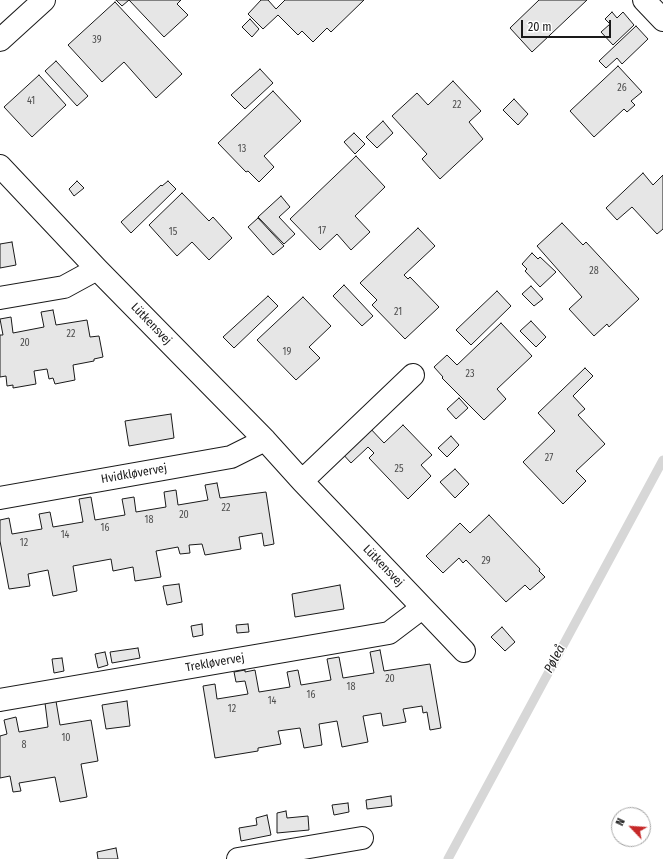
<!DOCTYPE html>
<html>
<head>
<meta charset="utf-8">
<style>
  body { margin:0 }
  #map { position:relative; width:663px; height:859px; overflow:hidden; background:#fff; font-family:"Fira Sans Condensed",sans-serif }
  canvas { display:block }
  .north { position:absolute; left:611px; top:807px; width:40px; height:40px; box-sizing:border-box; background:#fff; border:1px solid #a3a3a3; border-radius:50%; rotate:295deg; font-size:11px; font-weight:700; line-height:16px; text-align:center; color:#1a1a1a }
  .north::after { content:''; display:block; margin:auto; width:14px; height:18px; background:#c62828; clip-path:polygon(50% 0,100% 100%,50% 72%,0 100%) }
  .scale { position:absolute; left:521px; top:20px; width:90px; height:18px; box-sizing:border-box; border:2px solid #1a1a1a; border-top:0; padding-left:5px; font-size:12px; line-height:14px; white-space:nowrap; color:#1a1a1a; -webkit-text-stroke:3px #fff; paint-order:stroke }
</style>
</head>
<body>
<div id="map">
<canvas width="663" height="859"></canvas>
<div class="north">N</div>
<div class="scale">20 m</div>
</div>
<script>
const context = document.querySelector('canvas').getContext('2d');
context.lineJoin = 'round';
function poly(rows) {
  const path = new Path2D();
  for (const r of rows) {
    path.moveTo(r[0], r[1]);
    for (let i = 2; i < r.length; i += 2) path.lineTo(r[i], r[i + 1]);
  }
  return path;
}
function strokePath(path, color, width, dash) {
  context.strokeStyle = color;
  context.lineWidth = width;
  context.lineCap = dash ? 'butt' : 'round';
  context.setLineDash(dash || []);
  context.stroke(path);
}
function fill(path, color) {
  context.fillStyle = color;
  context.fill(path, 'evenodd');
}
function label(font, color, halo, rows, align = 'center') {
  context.font = font + ' "Fira Sans Condensed",sans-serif';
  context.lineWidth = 3;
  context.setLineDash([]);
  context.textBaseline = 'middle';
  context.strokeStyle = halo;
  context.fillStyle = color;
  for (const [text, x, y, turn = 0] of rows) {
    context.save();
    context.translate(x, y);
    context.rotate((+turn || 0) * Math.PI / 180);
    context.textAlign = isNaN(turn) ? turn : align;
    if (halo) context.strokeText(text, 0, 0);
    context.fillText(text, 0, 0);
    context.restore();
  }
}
strokePath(poly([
  [448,859,663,460]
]), '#d7d7d7', 9);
const building = poly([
  [116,0,181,0,177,4,188,15,164,37,129,0,122,6,116,0],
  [261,0,268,0,276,9,285,0,364,0,331,32,327,28,313,42,302,31,298,35,278,15,263,29,248,14,261,0],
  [539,0,587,0,532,52,510,28,539,0],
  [115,2,182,74,156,98,124,62,102,82,68,45,115,2],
  [612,12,617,18,623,12,634,25,613,45,601,32,610,24,605,19,612,12],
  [250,19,259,29,252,37,242,27,250,19],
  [636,26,648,39,622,64,617,58,606,68,599,61,636,26],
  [56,61,88,96,77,106,45,71,56,61],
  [618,66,642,92,631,101,635,105,627,112,624,109,594,137,570,111,618,66],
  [260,69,273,83,245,109,231,95,260,69],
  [39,75,66,105,32,137,4,107,39,75],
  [453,81,481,111,469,122,483,139,440,179,422,159,427,154,392,116,417,93,428,105,453,81],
  [273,91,301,121,264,156,274,167,259,182,248,171,246,172,218,143,273,91],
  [514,99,528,114,518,125,503,110,514,99],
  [383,121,393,133,377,148,366,137,383,121],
  [354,133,365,144,355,154,344,142,354,133],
  [356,156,385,187,355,216,370,232,351,250,337,234,320,250,290,219,356,156],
  [643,173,653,185,663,175,663,229,657,234,632,207,617,220,606,208,643,173],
  [77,181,84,188,74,196,69,189,77,181],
  [168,181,176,189,131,233,121,222,161,185,162,186,168,181],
  [182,193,209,221,213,217,232,238,209,260,192,242,177,256,149,225,182,193],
  [281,196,290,207,279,217,295,234,284,244,258,217,281,196],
  [258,218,284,246,273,255,248,227,258,218],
  [562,223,583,245,586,242,639,299,609,327,607,324,594,336,569,309,582,297,537,246,562,223],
  [418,228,435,246,404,275,408,279,410,277,439,307,405,339,372,305,377,300,360,283,418,228],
  [12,242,16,265,0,268,0,244,12,242],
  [532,253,538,259,540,257,556,272,540,287,525,271,527,269,522,264,532,253],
  [344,285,373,316,362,326,333,296,344,285],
  [531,286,543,299,534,306,522,294,531,286],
  [497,291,511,306,471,345,456,330,497,291],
  [268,296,278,306,234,348,223,337,268,296],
  [303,297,331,326,309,347,320,358,296,380,257,340,303,297],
  [53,310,56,325,87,320,90,337,99,336,103,357,94,359,94,361,73,365,75,380,55,384,53,378,49,379,47,369,34,371,36,384,13,388,13,385,7,386,6,376,0,377,0,335,3,335,0,319,11,317,13,333,44,327,41,312,53,310],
  [531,321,546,337,536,347,520,331,531,321],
  [501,323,532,356,497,389,506,399,484,420,442,378,443,377,434,367,447,355,457,365,501,323],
  [585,368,593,376,573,396,585,409,578,415,605,444,576,471,586,481,563,504,523,462,555,431,538,413,585,368],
  [459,398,468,408,456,419,447,409,459,398],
  [171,414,174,438,129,446,125,421,171,414],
  [403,425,432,455,421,465,431,476,408,499,369,458,374,453,368,447,351,463,341,452,368,426,384,443,403,425],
  [451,436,459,445,447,457,438,448,451,436],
  [455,469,469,484,455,498,440,482,455,469],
  [217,483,220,498,266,492,274,544,264,546,262,533,239,537,241,549,205,555,202,544,189,545,190,553,180,554,178,547,156,551,161,577,135,581,133,567,113,571,111,559,73,566,77,591,53,596,48,570,28,574,30,586,9,589,0,541,0,520,9,518,12,534,42,529,39,514,50,512,53,527,83,522,79,499,91,497,95,520,125,515,122,499,134,497,136,512,166,507,164,492,176,490,178,505,208,500,205,485,217,483],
  [489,515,540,569,539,571,545,577,530,590,525,585,506,602,466,560,463,563,459,558,443,573,426,556,460,523,470,533,489,515],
  [179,584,182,602,167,605,163,586,179,584],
  [340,585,344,609,295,617,292,594,340,585],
  [202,624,203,635,193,637,191,626,202,624],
  [248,624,249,632,237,633,236,625,248,624],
  [502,627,515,642,505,651,491,637,502,627],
  [138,648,140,658,112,663,110,652,138,648],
  [380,650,384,671,430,664,441,728,430,730,427,712,423,713,422,706,403,709,406,722,383,726,381,713,363,716,368,742,342,747,337,721,319,724,322,745,304,748,300,728,278,731,281,744,258,748,258,751,215,758,203,686,215,684,217,699,248,694,245,681,236,682,234,672,245,670,245,672,255,670,259,692,290,687,287,672,298,670,301,685,331,680,327,659,339,657,343,678,374,673,370,652,380,650],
  [105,652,108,665,98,668,95,654,105,652],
  [62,658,64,671,54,673,52,659,62,658],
  [56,701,60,725,91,720,98,761,81,764,87,797,60,802,55,777,19,783,21,791,13,792,10,776,0,778,0,736,7,734,4,720,16,717,19,732,48,727,45,703,56,701],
  [127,701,130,726,106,729,102,705,127,701],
  [391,796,392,806,367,809,366,800,391,796],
  [348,803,349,812,334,815,332,805,348,803],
  [286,811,287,818,308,816,309,830,277,833,277,813,286,811],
  [267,815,271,835,241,841,239,828,257,825,256,818,267,815],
  [116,848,118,859,98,859,97,852,116,848]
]);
fill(building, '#e6e6e6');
strokePath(building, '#1a1a1a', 1);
const street = poly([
  [644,0,663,20],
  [0,40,44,0],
  [0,166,97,269,265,440,302,481,464,651],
  [0,298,64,287,97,269],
  [302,481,413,375],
  [0,498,231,457,265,440],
  [0,700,389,633,422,608],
  [238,859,362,838]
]);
strokePath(street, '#1a1a1a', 24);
strokePath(street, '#fff', 22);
label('10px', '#4d4d4d', null, [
  ["39",97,40],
  ["26",622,88],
  ["41",31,101],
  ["22",457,105],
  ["13",242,149],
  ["17",322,231],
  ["15",173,232],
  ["28",594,271],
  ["21",398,312],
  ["22",71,334],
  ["20",25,343],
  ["19",287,352],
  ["23",470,374],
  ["27",549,458],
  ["25",399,469],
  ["22",226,508],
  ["20",184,515],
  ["18",149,520],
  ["16",105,528],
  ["14",65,535],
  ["12",24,543],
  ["29",486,561],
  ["20",390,679],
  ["18",351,687],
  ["16",311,695],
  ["14",272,701],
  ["12",232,709],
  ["10",66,738],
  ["8",24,745]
]);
label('12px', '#1a1a1a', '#fff', [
  ["Lütkensvej",151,324,46],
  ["Hvidkløvervej",134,474,-10],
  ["Lütkensvej",383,566,46],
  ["Trekløvervej",215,663,-10]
]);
label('italic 13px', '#1a1a1a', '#fff', [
  ["Pøleå",555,659,-62]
]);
</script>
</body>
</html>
